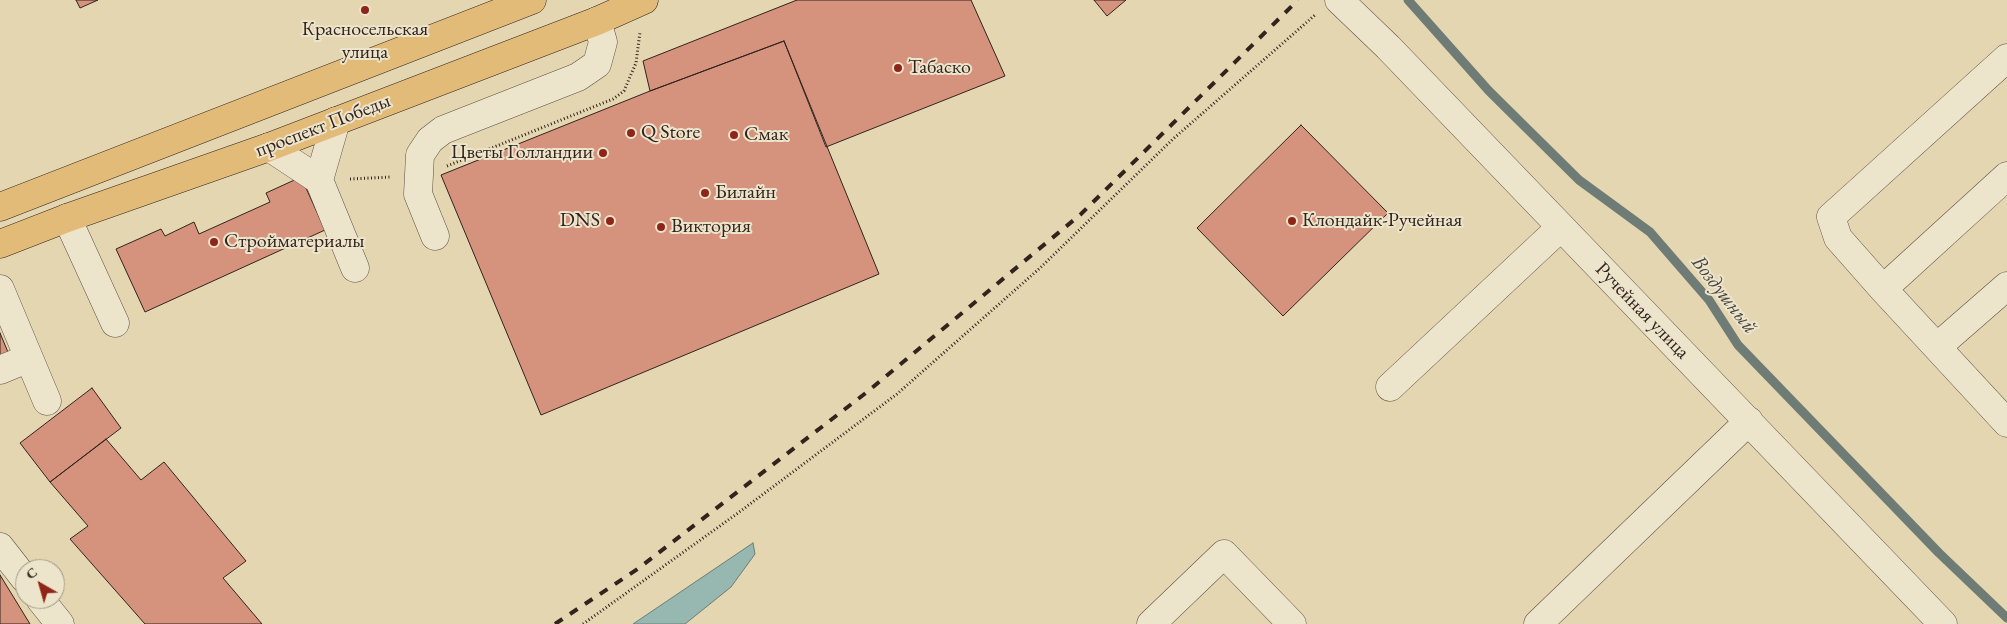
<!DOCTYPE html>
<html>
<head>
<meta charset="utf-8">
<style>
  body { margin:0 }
  #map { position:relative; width:2007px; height:624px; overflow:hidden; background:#e3d6b0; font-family:"EB Garamond",serif }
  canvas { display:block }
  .north { position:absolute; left:15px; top:559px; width:50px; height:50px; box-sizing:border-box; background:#ede4cc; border:1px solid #a29786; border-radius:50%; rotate:322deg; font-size:14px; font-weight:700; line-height:20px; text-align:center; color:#32231d }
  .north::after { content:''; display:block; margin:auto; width:18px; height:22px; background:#8f2418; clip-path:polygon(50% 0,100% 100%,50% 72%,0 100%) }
</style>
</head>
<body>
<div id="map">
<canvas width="2007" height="624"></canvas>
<div class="north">С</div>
</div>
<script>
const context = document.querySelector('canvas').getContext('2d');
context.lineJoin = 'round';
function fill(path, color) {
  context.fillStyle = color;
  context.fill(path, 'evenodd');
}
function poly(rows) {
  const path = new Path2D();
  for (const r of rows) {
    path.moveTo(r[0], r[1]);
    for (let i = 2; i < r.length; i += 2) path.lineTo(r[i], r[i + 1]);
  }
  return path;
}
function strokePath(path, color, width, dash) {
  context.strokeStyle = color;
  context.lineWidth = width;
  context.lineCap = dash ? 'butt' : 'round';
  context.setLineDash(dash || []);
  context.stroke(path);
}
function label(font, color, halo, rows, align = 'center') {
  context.font = font + ' "EB Garamond",serif';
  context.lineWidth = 4;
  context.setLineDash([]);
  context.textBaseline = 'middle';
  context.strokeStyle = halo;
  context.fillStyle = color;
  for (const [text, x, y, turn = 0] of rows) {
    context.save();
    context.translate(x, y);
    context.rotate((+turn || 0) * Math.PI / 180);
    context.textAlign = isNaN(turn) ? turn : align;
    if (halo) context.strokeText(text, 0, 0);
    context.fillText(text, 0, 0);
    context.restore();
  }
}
const water = poly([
  [753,543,755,554,731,587,685,624,633,624,753,543]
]);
fill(water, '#96b8b0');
strokePath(water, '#6e7c75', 1);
strokePath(poly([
  [1408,0,1489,91,1579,180,1650,232,1709,300,1738,345,1939,553,2007,618]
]), '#6e7c75', 9);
const building = poly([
  [76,0,98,0,80,8,76,0],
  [797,0,971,0,1005,76,826,147,784,41,650,91,643,61,797,0],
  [1094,0,1126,0,1107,16,1094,0],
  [784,41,879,274,541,415,441,175,650,91,784,41],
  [1301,125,1388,213,1283,316,1197,228,1301,125],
  [301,177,325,230,145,312,116,249,161,229,165,236,194,222,199,234,270,202,266,193,301,177],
  [0,333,10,357,0,361,0,333],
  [92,388,121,428,50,482,20,443,92,388],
  [106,439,141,480,164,462,246,561,223,578,262,624,145,624,70,539,88,526,50,482,106,439],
  [0,575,30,624,0,624,0,575]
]);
fill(building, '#d5927d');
strokePath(building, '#32231d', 1);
const minor = poly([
  [1339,0,1388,47,1943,624],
  [2007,58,1831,217,1838,238,1883,289,2007,423],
  [269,147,319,180,355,268],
  [319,180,336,121],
  [67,218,115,323],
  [435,236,418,194,420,155,430,140,443,130,578,77,597,64,603,42,597,21],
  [0,289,47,401],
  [1883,289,2007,176],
  [1937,347,2007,286],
  [0,370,29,358],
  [1390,387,1561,227],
  [0,547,25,579],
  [40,599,60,624],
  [1151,624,1224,554,1292,624],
  [1538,624,1749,421]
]);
const major = poly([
  [0,207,532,0],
  [0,244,67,218,269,147,597,21,644,0]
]);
strokePath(minor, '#5e5042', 29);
strokePath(major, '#32231d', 29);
strokePath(poly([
  [447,166,613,99,624,91,629,79,636,63,640,32],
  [350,179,391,177],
  [583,624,738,513,897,394,1040,268,1173,139,1315,15]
]), '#32231d', 3, [1, 2.5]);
strokePath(minor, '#ede4cc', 28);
strokePath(major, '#e2bb78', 28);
strokePath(poly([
  [555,624,639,568,867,392,1081,214,1298,0]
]), '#32231d', 4, [9, 9]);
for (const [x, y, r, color] of [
  [365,10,5,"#8f2418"],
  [898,68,5,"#8f2418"],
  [631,133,5,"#8f2418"],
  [734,135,5,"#8f2418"],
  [603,153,5,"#8f2418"],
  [705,193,5,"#8f2418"],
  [610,221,5,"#8f2418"],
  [1292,221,5,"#8f2418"],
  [661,227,5,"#8f2418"],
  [214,242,5,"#8f2418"]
]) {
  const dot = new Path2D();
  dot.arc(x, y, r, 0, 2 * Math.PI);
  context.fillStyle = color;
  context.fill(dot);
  strokePath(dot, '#ede4cc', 2);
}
label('20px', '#32231d', '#ede4cc', [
  ["Красносельская",365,30,"center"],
  ["улица",365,53,"center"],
  ["Табаско",908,68],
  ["Q Store",641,133],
  ["Смак",744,135],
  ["Цветы Голландии",593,153,"right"],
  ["Билайн",715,193],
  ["DNS",600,221,"right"],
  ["Клондайк-Ручейная",1302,221],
  ["Виктория",671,227],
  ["Стройматериалы",224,242]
], 'left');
label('20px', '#32231d', '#ede4cc', [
  ["проспект Победы",323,126,-21],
  ["Ручейная улица",1642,311,46]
]);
label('italic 21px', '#4b4842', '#ede4cc', [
  ["Воздушный",1724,295,52]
]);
</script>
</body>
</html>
